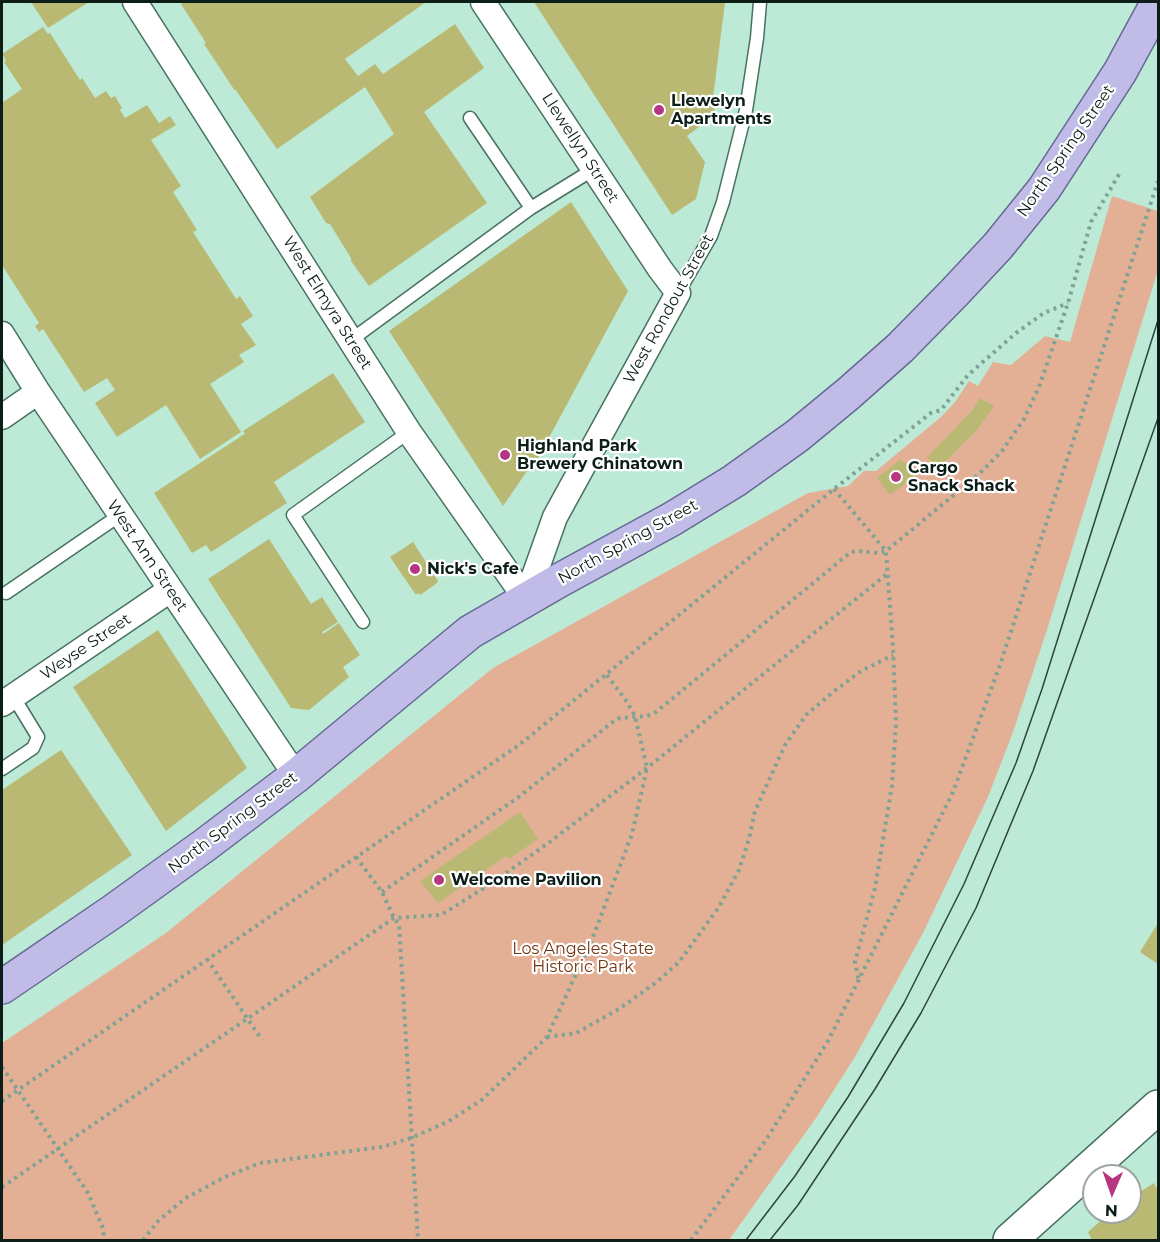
<!DOCTYPE html>
<html>
<head>
<meta charset="utf-8">
<style>
  body { margin:0 }
  #map { position:relative; width:1160px; height:1242px; overflow:hidden; background:#bcead7; font-family:Montserrat,sans-serif }
  canvas { display:block }
  .frame { position:absolute; inset:0; border:3px solid #0c1e17; pointer-events:none }
  .north { position:absolute; left:1082px; top:1164px; width:60px; height:60px; box-sizing:border-box; background:#fff; border:2px solid #9ea5a2; border-radius:50%; rotate:182deg; font-size:16px; font-weight:700; line-height:24px; text-align:center; color:#0c1e17 }
  .north::after { content:''; display:block; margin:auto; width:21px; height:27px; background:#b63682; clip-path:polygon(50% 0,100% 100%,50% 72%,0 100%) }
</style>
</head>
<body>
<div id="map">
<canvas width="1160" height="1242"></canvas>
<div class="frame"></div>
<div class="north">N</div>
</div>
<script>
const context = document.querySelector('canvas').getContext('2d');
context.lineJoin = 'round';
function fill(path, color) {
  context.fillStyle = color;
  context.fill(path, 'evenodd');
}
function poly(rows) {
  const path = new Path2D();
  for (const r of rows) {
    path.moveTo(r[0], r[1]);
    for (let i = 2; i < r.length; i += 2) path.lineTo(r[i], r[i + 1]);
  }
  return path;
}
function strokePath(path, color, width, dash) {
  context.strokeStyle = color;
  context.lineWidth = width;
  context.lineCap = dash ? 'butt' : 'round';
  context.setLineDash(dash || []);
  context.stroke(path);
}
function label(font, color, halo, rows, align = 'center') {
  context.font = font + ' Montserrat,sans-serif';
  context.lineWidth = 4.5;
  context.setLineDash([]);
  context.textBaseline = 'middle';
  context.strokeStyle = halo;
  context.fillStyle = color;
  for (const [text, x, y, turn = 0] of rows) {
    context.save();
    context.translate(x, y);
    context.rotate((+turn || 0) * Math.PI / 180);
    context.textAlign = isNaN(turn) ? turn : align;
    if (halo) context.strokeText(text, 0, 0);
    context.fillText(text, 0, 0);
    context.restore();
  }
}
fill(poly([
  [1112,196,1158,211,1158,270,1046,633,1013,732,988,797,923,933,855,1057,816,1118,729,1240,2,1240,2,1043,166,933,493,668,808,493,848,486,864,471,876,471,941,417,955,402,969,381,978,386,993,362,1011,365,1045,336,1070,342]
]), '#e3b096');
fill(poly([
  [31,2,89,2,48,28],
  [184,2,426,2,345,59,358,76,375,64,383,74,455,24,484,68,424,112,487,203,369,286,351,261,351,258,330,224,326,223,310,197,394,134,365,87,277,149,235,89,235,91,204,44,206,43,181,4],
  [534,2,725,2,712,106,717,113,687,136,705,162,696,199,672,215],
  [43,27,48,34,50,33,80,80,82,78,95,98,106,91,111,98,115,96,122,108,120,110,125,118,147,105,159,123,170,116,176,125,151,140,181,186,173,192,197,230,193,232,236,299,240,296,253,316,241,324,256,345,239,355,244,362,210,384,241,432,200,459,166,405,117,437,95,403,115,390,107,378,84,392,43,329,39,332,35,326,39,323,2,265,2,103,22,89,4,62,6,61,2,54],
  [571,202,628,291,538,458,536,458,503,506,389,331],
  [333,373,365,422,274,482,287,503,211,552,206,545,192,553,154,493,243,435,245,434,243,431],
  [980,398,994,406,977,430,938,469,927,457,971,412],
  [901,459,915,476,890,495,877,478],
  [269,539,311,604,322,597,338,622,322,632,323,634,339,623,360,655,343,667,349,677,309,710,291,708,208,579],
  [413,542,438,581,437,583,420,595,418,593,416,595,390,557],
  [158,630,247,768,166,831,73,687],
  [61,750,132,855,2,945,2,790],
  [520,812,538,839,509,859,506,856,438,903,420,881],
  [1158,923,1158,964,1140,952],
  [1154,1183,1158,1191,1158,1240,1092,1240,1088,1232,1111,1212,1130,1212,1130,1198]
]), '#b9b973');
const lane = poly([
  [531,208,594,169],
  [678,293,711,236,723,202,746,110,757,38,760,2],
  [351,340,531,208,470,118],
  [6,593,120,515],
  [363,622,293,515,409,432],
  [2,769,33,748,38,737,13,696]
]);
const street = poly([
  [135,2,409,432,526,599],
  [483,2,660,269,678,293,555,517,526,599],
  [2,334,38,392,296,776],
  [2,417,38,392],
  [2,704,170,590]
]);
const secondary = poly([
  [1010,1240,1158,1107]
]);
const primary = poly([
  [2,987,112,912,205,845,296,776,470,632,560,580,672,519,734,481,797,436,848,394,900,348,954,293,998,246,1044,189,1120,72,1158,2]
]);
strokePath(lane, '#477161', 15);
strokePath(street, '#477161', 27);
strokePath(secondary, '#477161', 36);
strokePath(primary, '#666894', 36);
strokePath(poly([
  [834,489,886,551,893,647,896,723,892,785,875,888,855,962,859,981],
  [356,857,382,892,394,918,399,924,418,1240],
  [382,892,520,796,614,721,620,718,647,716,656,712,851,552,859,551,880,553,886,551,978,475,1002,451,1024,419,1039,387,1068,303,1091,222,1121,171],
  [207,959,262,1040],
  [547,1037,576,1033,619,1009,658,981,679,962,719,907,739,870,749,839,755,811,785,745,806,715,833,692,861,671,893,655],
  [2,1067,88,1193,103,1228,104,1240],
  [2,1101,519,745,834,489,931,413,941,410,968,375,1016,333,1044,313,1068,303],
  [2,1187,394,918,441,915,492,883,547,844,647,768,887,574],
  [143,1240,159,1220,186,1198,225,1177,260,1163,382,1147,411,1138,449,1121,483,1099,547,1037,591,942,632,834,647,768,635,716,625,699,606,674],
  [691,1240,766,1140,828,1041,953,792,1000,665,1158,181]
]), '#7ea293', 4, [3, 4.5]);
strokePath(lane, '#fff', 12);
strokePath(street, '#fff', 24);
strokePath(secondary, '#fff', 33);
strokePath(primary, '#c1bce7', 33);
strokePath(poly([
  [746,1240,795,1176,848,1097,904,1003,964,884,1016,763,1042,689,1158,320],
  [770,1240,798,1205,875,1089,921,1013,976,908,1033,771,1158,418]
]), '#2d453c', 1.5);
for (const [x, y, r, color] of [
  [659,110,6,"#b63682"],
  [505,455,6,"#b63682"],
  [896,477,6,"#b63682"],
  [415,569,6,"#b63682"],
  [439,880,6,"#b63682"]
]) {
  const dot = new Path2D();
  dot.arc(x, y, r, 0, 2 * Math.PI);
  context.fillStyle = color;
  context.fill(dot);
  strokePath(dot, '#fff', 2);
}
label('bold 16px', '#0c1e17', '#fff', [
  ["Llewelyn",671,101],
  ["Apartments",671,119],
  ["Highland Park",517,446],
  ["Brewery Chinatown",517,464],
  ["Cargo",908,468],
  ["Snack Shack",908,486],
  ["Nick's Cafe",427,569],
  ["Welcome Pavilion",451,880]
], 'left');
label('16px', '#0c1e17', '#fff', [
  ["Llewellyn Street",580,148,57],
  ["North Spring Street",1066,151,-55],
  ["West Elmyra Street",327,303,58],
  ["West Rondout Street",669,309,-61],
  ["North Spring Street",628,542,-29],
  ["West Ann Street",147,556,56],
  ["Weyse Street",86,647,-34],
  ["North Spring Street",233,823,-37]
]);
label('16px', '#723612', '#fff', [
  ["Los Angeles State",583,949],
  ["Historic Park",583,967]
]);
</script>
</body>
</html>
